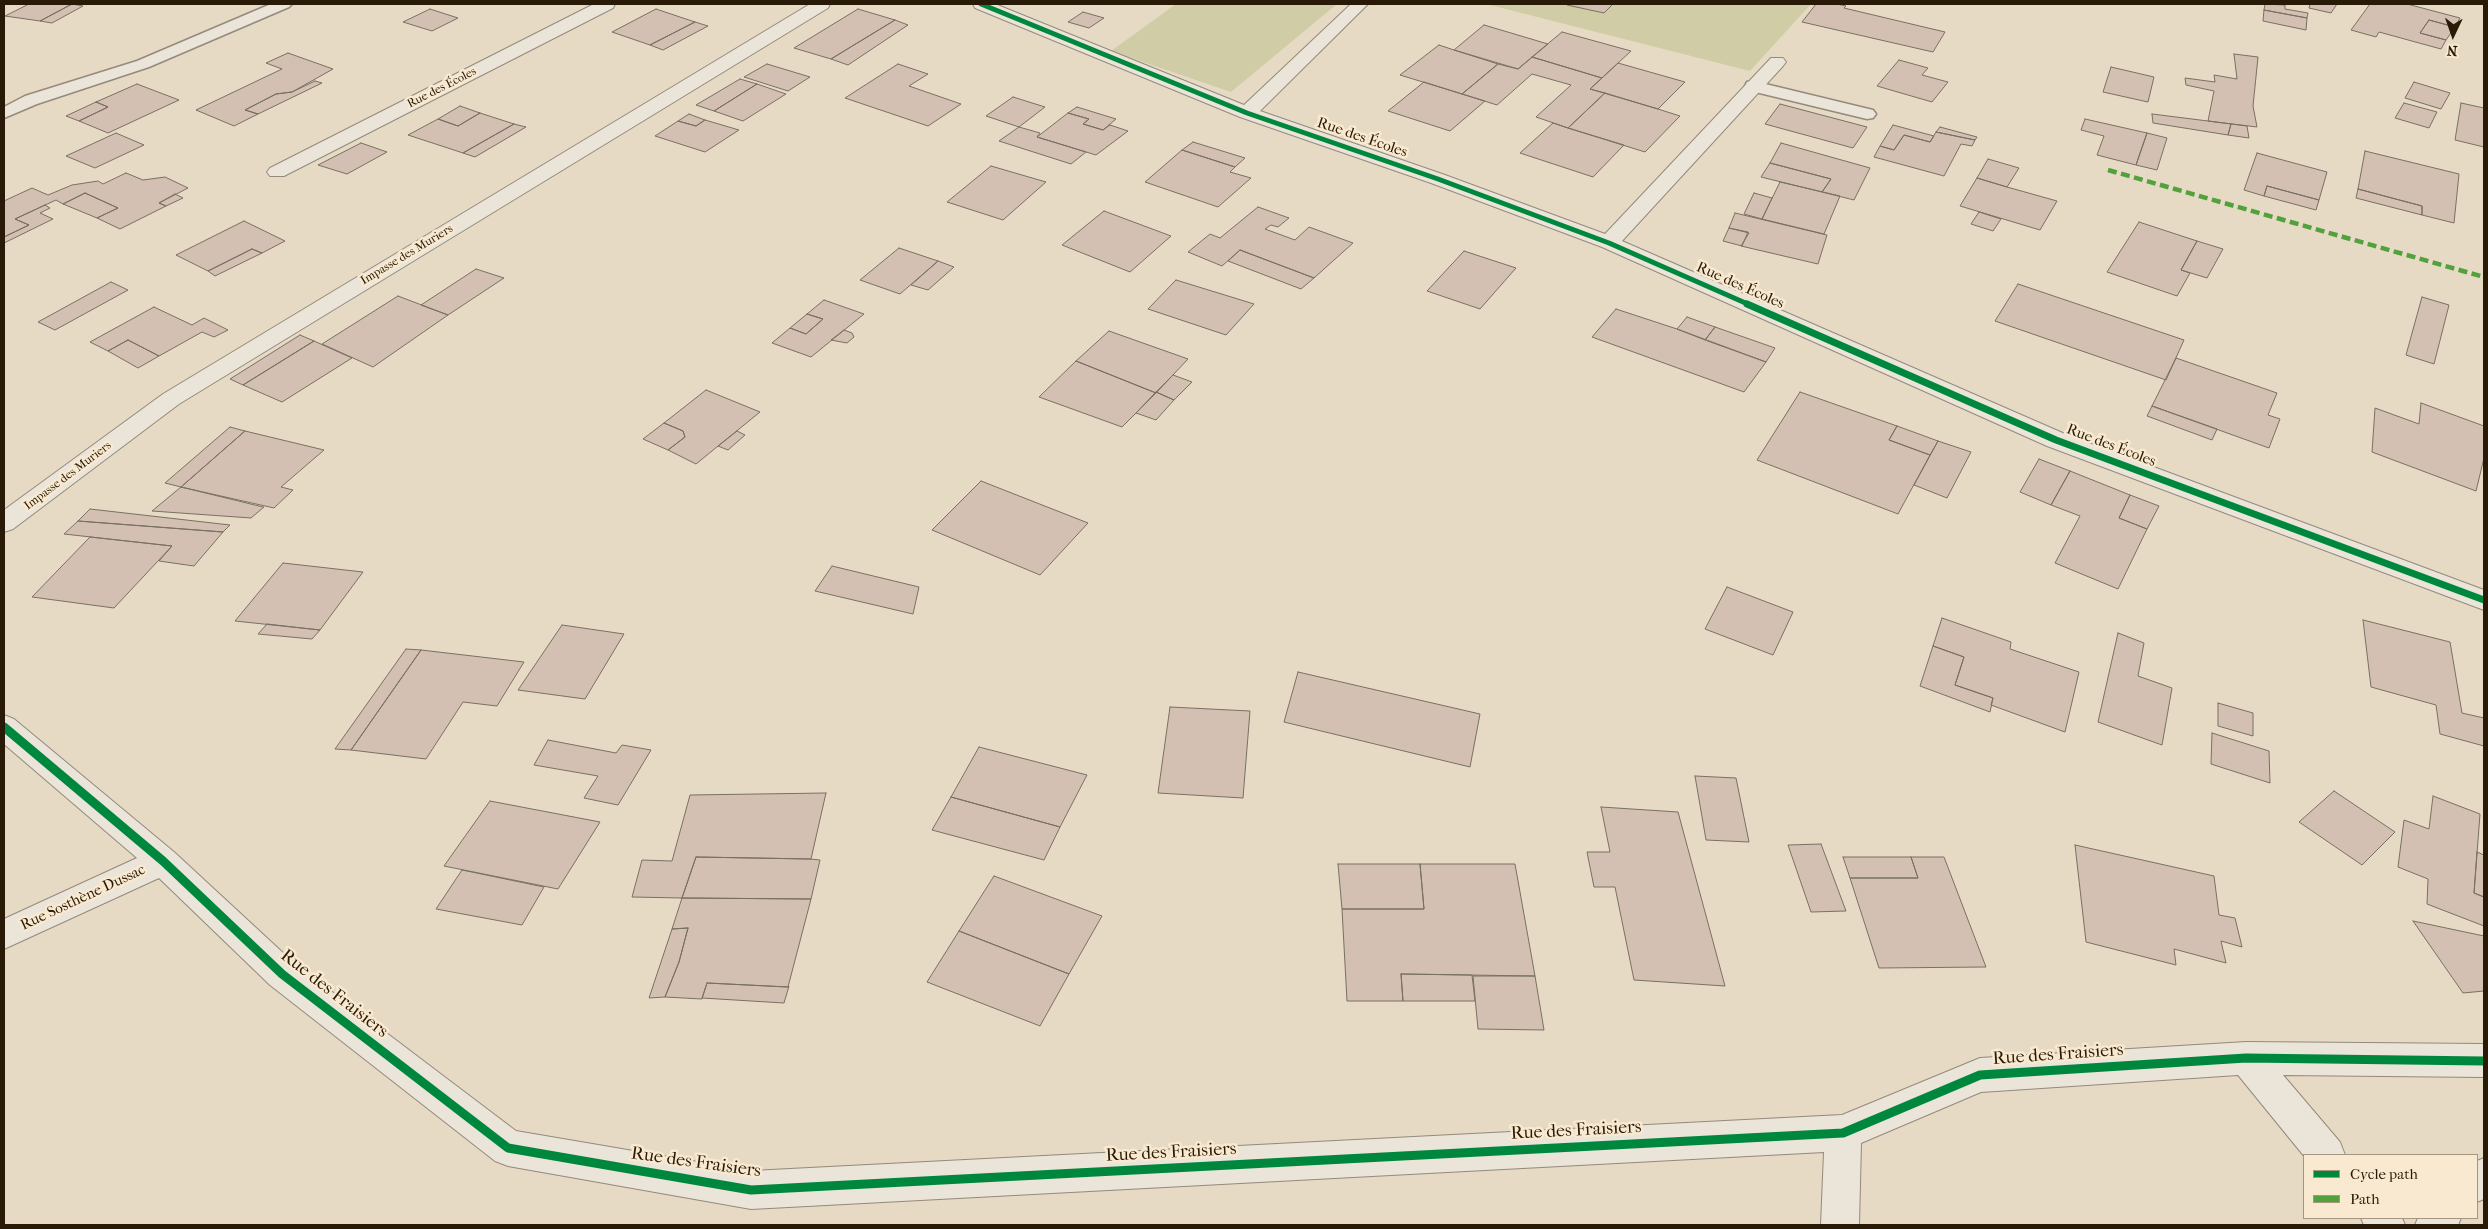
<!DOCTYPE html>
<html>
<head>
<meta charset="utf-8">
<style>
  body { margin:0 }
  #map { position:relative; width:2488px; height:1229px; overflow:hidden; background:#e7dac4; font-family:"IM FELL French Canon",serif }
  canvas { display:block }
  .frame { position:absolute; inset:0; border:5px solid #291a07; pointer-events:none }
  .legend { position:absolute; left:2303px; top:1154px; width:175px; height:65px; box-sizing:border-box; background:#f8e9d0; border:1px solid #a59680; margin:0; padding:6px 9px; list-style:none; font-size:15px; color:#291a07 }
  .legend li { display:flex; align-items:center; gap:10px; height:25px }
  .legend b { width:25px; border:1px solid #a59680 }
  .north { position:absolute; left:2428px; top:10px; width:50px; height:50px; -webkit-text-stroke:4px #f8e9d0; paint-order:stroke; rotate:183deg; font-size:14px; font-weight:700; line-height:20px; text-align:center; color:#291a07 }
  .north::after { content:''; display:block; margin:auto; width:18px; height:22px; background:#291a07; clip-path:polygon(50% 0,100% 100%,50% 72%,0 100%) }
</style>
</head>
<body>
<div id="map">
<canvas width="2488" height="1229"></canvas>
<div class="frame"></div>
<ul class="legend">
<li><b style="height:6px;background:#00873e"></b>Cycle path</li>
<li><b style="height:6px;background:#51a13d"></b>Path</li>
</ul>
<div class="north">N</div>
</div>
<script>
const context = document.querySelector('canvas').getContext('2d');
context.lineJoin = 'round';
function fill(path, color) {
  context.fillStyle = color;
  context.fill(path, 'evenodd');
}
function poly(rows) {
  const path = new Path2D();
  for (const r of rows) {
    path.moveTo(r[0], r[1]);
    for (let i = 2; i < r.length; i += 2) path.lineTo(r[i], r[i + 1]);
  }
  return path;
}
function strokePath(path, color, width, dash) {
  context.strokeStyle = color;
  context.lineWidth = width;
  context.lineCap = dash ? 'butt' : 'round';
  context.setLineDash(dash || []);
  context.stroke(path);
}
function label(font, color, halo, rows, align = 'center') {
  context.font = font + ' "IM FELL French Canon",serif';
  context.lineWidth = 5;
  context.setLineDash([]);
  context.textBaseline = 'middle';
  context.strokeStyle = halo;
  context.fillStyle = color;
  for (const [text, x, y, turn = 0] of rows) {
    context.save();
    context.translate(x, y);
    context.rotate((+turn || 0) * Math.PI / 180);
    context.textAlign = isNaN(turn) ? turn : align;
    if (halo) context.strokeText(text, 0, 0);
    context.fillText(text, 0, 0);
    context.restore();
  }
}
fill(poly([
  [1176,4,1337,4,1231,92,1111,51],
  [1486,4,1811,4,1750,71]
]), '#d0cca6');
const building = poly([
  [29,4,72,4,40,21,5,16,29,4],
  [72,4,83,6,52,23,40,21,72,4],
  [1613,4,1604,13,1567,5,1568,4,1613,4],
  [1816,4,1837,4,1846,6,1844,8,1945,32,1933,52,1802,22,1816,4],
  [2265,4,2285,5,2285,9,2308,13,2307,18,2264,10,2265,4],
  [2310,4,2337,4,2331,13,2309,8,2310,4],
  [2370,4,2407,4,2460,18,2455,27,2429,20,2420,33,2446,40,2441,49,2379,32,2376,37,2351,30,2370,4],
  [430,9,458,18,432,31,403,22,430,9],
  [656,9,695,22,650,45,612,32,656,9],
  [858,9,895,20,831,59,794,48,858,9],
  [2264,10,2307,18,2306,30,2263,21,2264,10],
  [1083,12,1104,18,1089,28,1068,22,1083,12],
  [895,20,908,25,848,65,831,59,895,20],
  [2429,20,2455,27,2446,40,2420,33,2429,20],
  [695,22,708,26,663,50,650,45,695,22],
  [1484,25,1548,44,1518,69,1454,50,1484,25],
  [1562,32,1631,51,1602,78,1532,57,1562,32],
  [1439,45,1454,50,1498,64,1462,94,1400,75,1439,45],
  [288,53,333,69,292,92,276,94,245,110,258,114,234,126,196,110,282,69,266,63,288,53],
  [2234,54,2258,57,2253,106,2257,127,2208,121,2214,91,2186,85,2185,78,2215,82,2214,75,2237,79,2234,54],
  [1532,57,1602,78,1590,89,1605,93,1568,128,1536,117,1571,85,1532,74,1497,105,1462,94,1498,64,1518,69,1532,57],
  [1899,60,1928,68,1922,75,1948,82,1932,102,1877,86,1899,60],
  [1618,63,1685,82,1658,109,1590,89,1618,63],
  [767,64,810,77,788,91,744,77,767,64],
  [898,64,928,74,909,86,961,104,928,126,845,98,898,64],
  [2111,67,2154,77,2148,102,2103,92,2111,67],
  [740,79,757,84,714,111,696,105,740,79],
  [315,81,322,83,258,114,245,110,276,94,292,92,315,81],
  [1424,82,1462,94,1485,101,1450,131,1388,111,1424,82],
  [2414,82,2450,93,2441,109,2405,98,2414,82],
  [137,84,179,100,108,133,79,121,108,107,96,102,137,84],
  [757,84,786,94,743,121,714,111,757,84],
  [1605,93,1658,109,1680,116,1645,152,1568,128,1605,93],
  [1013,97,1045,107,1019,127,986,116,1013,97],
  [96,102,108,107,79,121,66,116,96,102],
  [2404,103,2437,112,2429,128,2395,118,2404,103],
  [2461,103,2484,108,2484,147,2455,140,2461,103],
  [1780,104,1867,127,1853,148,1765,124,1780,104],
  [460,106,480,113,458,126,438,119,460,106],
  [1077,107,1116,119,1103,130,1083,124,1089,119,1068,113,1077,107],
  [480,113,514,124,463,153,408,135,438,119,458,126,480,113],
  [1068,113,1089,119,1083,124,1103,130,1110,125,1128,131,1096,155,1037,137,1068,113],
  [689,114,705,120,696,126,678,121,689,114],
  [2152,114,2208,121,2231,124,2228,135,2153,123,2152,114],
  [2085,119,2147,133,2136,165,2097,155,2104,136,2081,130,2085,119],
  [705,120,739,130,705,152,655,136,678,121,696,126,705,120],
  [1553,123,1568,128,1624,145,1593,177,1520,153,1553,123],
  [514,124,526,127,475,157,463,153,514,124],
  [2231,124,2247,126,2249,138,2228,135,2231,124],
  [1893,125,1934,136,1930,142,1904,135,1894,150,1880,146,1893,125],
  [1019,127,1040,133,1037,137,1086,152,1071,164,999,141,1019,127],
  [1940,127,1977,137,1975,140,1936,132,1940,127],
  [1936,132,1975,140,1972,146,1961,144,1944,176,1874,157,1880,146,1894,150,1904,135,1930,142,1936,132],
  [116,133,144,145,95,168,66,156,116,133],
  [2147,133,2167,138,2157,170,2136,165,2147,133],
  [1193,142,1245,158,1235,167,1182,150,1193,142],
  [361,143,387,152,347,174,318,165,361,143],
  [1781,143,1870,168,1854,200,1822,192,1831,179,1770,163,1781,143],
  [1182,150,1235,167,1230,172,1251,178,1218,207,1145,182,1182,150],
  [2365,151,2459,174,2454,223,2422,215,2422,206,2358,189,2365,151],
  [2257,153,2327,172,2319,200,2267,186,2264,196,2244,190,2257,153],
  [1988,159,2019,168,2007,187,1977,178,1988,159],
  [1770,163,1831,179,1822,192,1761,177,1770,163],
  [991,166,1046,182,1003,220,947,202,991,166],
  [126,173,143,180,165,177,188,188,159,203,166,206,120,229,97,218,118,208,85,193,63,204,56,200,15,219,29,225,4,237,4,201,32,188,48,195,72,185,98,181,103,184,126,173],
  [1977,178,2007,187,2057,201,2040,230,1960,206,1977,178],
  [1780,182,1840,196,1824,234,1762,219,1780,182],
  [2267,186,2319,200,2316,210,2264,196,2267,186],
  [2358,189,2422,206,2422,215,2356,198,2358,189],
  [85,193,118,208,97,218,63,204,85,193],
  [1754,193,1772,198,1762,219,1744,214,1754,193],
  [175,194,183,198,166,206,159,203,175,194],
  [45,205,50,208,40,213,53,219,4,243,4,237,29,225,15,219,45,205],
  [1258,207,1289,218,1278,227,1271,225,1265,229,1295,240,1309,227,1353,243,1314,278,1240,250,1222,266,1188,252,1210,234,1220,238,1258,207],
  [1104,211,1171,236,1130,272,1062,245,1104,211],
  [1979,212,2001,219,1993,231,1971,224,1979,212],
  [1735,213,1827,235,1818,264,1741,246,1749,233,1729,228,1735,213],
  [244,221,285,241,262,253,252,249,208,271,176,255,244,221],
  [2139,222,2197,241,2181,270,2190,273,2177,296,2107,272,2139,222],
  [1729,228,1748,232,1742,246,1723,241,1729,228],
  [2197,241,2223,249,2207,278,2181,270,2197,241],
  [899,248,938,261,900,294,860,280,899,248],
  [252,249,262,253,215,276,208,271,252,249],
  [1240,250,1314,278,1301,289,1228,261,1240,250],
  [1464,251,1516,268,1480,309,1427,291,1464,251],
  [938,261,954,267,928,290,911,285,938,261],
  [476,269,504,278,448,315,421,305,476,269],
  [1176,280,1254,304,1226,335,1148,309,1176,280],
  [111,282,128,290,55,330,38,322,111,282],
  [2018,284,2184,340,2166,380,1995,321,2018,284],
  [398,296,448,315,373,367,322,344,398,296],
  [2422,297,2449,305,2434,364,2406,355,2422,297],
  [824,300,864,314,811,357,772,343,790,328,806,334,823,319,807,314,824,300],
  [154,307,192,325,204,318,228,330,214,337,202,332,159,356,128,340,108,351,90,342,154,307],
  [1616,309,1677,329,1766,362,1744,392,1592,337,1616,309],
  [807,314,823,319,806,334,790,328,807,314],
  [1687,317,1715,327,1705,340,1677,329,1687,317],
  [1715,327,1775,348,1766,362,1705,340,1715,327],
  [844,330,852,333,854,337,847,343,831,340,844,330],
  [1109,331,1188,359,1156,393,1076,361,1109,331],
  [300,335,314,341,243,385,230,379,300,335],
  [128,340,159,356,138,368,108,351,128,340],
  [314,341,352,358,282,402,243,385,314,341],
  [2176,358,2277,393,2268,415,2280,419,2269,448,2152,406,2176,358],
  [1076,361,1156,393,1122,427,1039,397,1076,361],
  [1173,375,1192,382,1174,400,1156,392,1173,375],
  [706,390,760,412,696,464,668,450,685,437,683,431,664,423,706,390],
  [1156,392,1174,400,1156,420,1136,413,1156,392],
  [1800,392,1897,426,1889,440,1930,455,1898,514,1757,460,1800,392],
  [2421,403,2484,426,2484,458,2476,491,2372,452,2375,408,2419,424,2421,403],
  [2152,406,2217,429,2212,440,2147,416,2152,406],
  [664,423,683,431,685,437,668,450,643,439,664,423],
  [1897,426,1938,441,1930,455,1889,440,1897,426],
  [230,427,245,431,181,487,165,483,230,427],
  [245,431,324,450,281,487,293,490,274,508,181,487,245,431],
  [737,431,745,435,728,450,718,446,737,431],
  [1938,441,1971,452,1947,498,1914,485,1938,441],
  [2039,459,2070,471,2051,505,2020,492,2039,459],
  [2070,471,2130,495,2119,518,2147,529,2118,589,2055,563,2080,516,2051,505,2070,471],
  [981,481,1088,523,1040,575,932,530,981,481],
  [181,487,263,507,264,507,251,518,152,511,181,487],
  [2130,495,2159,506,2147,529,2119,518,2130,495],
  [90,509,230,525,223,532,78,521,90,509],
  [78,521,223,532,194,566,159,561,172,546,64,534,78,521],
  [90,537,172,546,114,608,32,597,90,537],
  [283,563,363,572,320,630,235,621,283,563],
  [832,566,919,587,913,614,815,591,832,566],
  [1727,587,1793,612,1773,655,1705,629,1727,587],
  [1942,618,2011,642,2010,649,2079,672,2065,732,1991,705,1993,698,1955,685,1964,657,1933,646,1942,618],
  [2363,620,2450,642,2462,713,2484,718,2484,746,2440,734,2436,705,2371,687,2363,620],
  [267,624,320,630,312,639,258,634,267,624],
  [562,625,624,634,585,699,518,690,562,625],
  [2118,633,2144,643,2138,676,2172,688,2162,745,2098,722,2118,633],
  [1933,646,1964,657,1955,685,1993,698,1990,712,1920,686,1933,646],
  [406,649,421,650,351,750,335,749,406,649],
  [421,650,524,662,497,706,463,702,426,759,351,750,421,650],
  [1298,672,1480,714,1470,767,1284,722,1298,672],
  [2218,703,2253,713,2253,736,2218,726,2218,703],
  [1170,707,1250,711,1243,798,1158,793,1170,707],
  [2212,733,2269,751,2270,783,2211,764,2212,733],
  [548,740,616,753,622,745,651,750,618,805,584,798,598,776,534,765,548,740],
  [979,747,1087,775,1060,827,951,797,979,747],
  [1695,776,1736,778,1749,842,1706,840,1695,776],
  [2334,791,2395,832,2362,865,2299,822,2334,791],
  [826,793,811,859,696,857,682,898,632,897,642,860,672,861,690,795,826,793],
  [2433,796,2480,814,2474,893,2484,897,2484,926,2427,904,2428,879,2398,867,2404,820,2429,829,2433,796],
  [951,797,1060,827,1044,860,932,830,951,797],
  [490,801,600,822,558,889,444,866,490,801],
  [1601,807,1678,812,1725,986,1634,980,1615,887,1594,887,1587,852,1610,852,1601,807],
  [1821,844,1846,911,1811,912,1788,845,1821,844],
  [2075,845,2214,876,2219,915,2235,918,2242,947,2221,941,2226,963,2174,949,2176,965,2086,942,2075,845],
  [2477,852,2484,855,2484,897,2474,893,2477,852],
  [696,857,810,859,820,860,811,899,682,898,696,857],
  [1843,857,1911,857,1918,878,1850,878,1843,857],
  [1911,857,1944,857,1986,967,1879,968,1850,878,1918,878,1911,857],
  [1338,864,1420,864,1424,909,1342,909,1338,864],
  [1420,864,1515,864,1535,976,1401,974,1403,1001,1347,1001,1342,909,1424,909,1420,864],
  [462,870,544,887,522,925,436,909,462,870],
  [994,876,1102,916,1069,974,959,931,994,876],
  [682,898,811,899,788,987,707,983,702,999,665,997,679,962,688,928,672,929,682,898],
  [2413,921,2484,936,2484,991,2463,993,2413,921],
  [688,928,679,962,665,997,649,998,672,929,688,928],
  [959,931,1069,974,1040,1026,927,982,959,931],
  [1401,974,1472,975,1475,1001,1403,1001,1401,974],
  [1473,976,1535,976,1544,1030,1478,1029,1473,976],
  [707,983,788,987,789,986,784,1003,702,998,707,983]
]);
fill(building, '#d3c0b2');
strokePath(building, '#787062', 1);
const lane = poly([
  [271,4,292,4,289,7,149,67,37,104,4,118,4,107,25,96,137,61,271,4],
  [1753,81,1873,110,1876,114,1873,118,1867,119,1747,90,1745,86,1747,82,1753,81]
]);
const street = poly([
  [594,4,615,4,613,8,284,176,270,176,267,172,270,168,594,4],
  [810,4,830,4,828,8,179,404,13,529,4,532,4,510,163,394,810,4],
  [973,4,995,4,1244,105,1351,4,1368,4,1260,111,1445,175,1605,234,1771,58,1783,58,1786,62,1783,66,1622,241,2065,434,2484,590,2484,610,2047,446,1602,247,1431,183,1240,117,975,8,973,4],
  [4,715,14,719,174,852,294,963,516,1131,751,1171,1842,1115,1980,1058,2246,1042,2484,1044,2484,1077,2283,1075,2340,1142,2345,1155,2304,1156,2238,1075,1981,1092,1861,1143,1859,1225,1821,1225,1824,1152,751,1209,508,1166,495,1161,270,985,159,878,4,949,4,919,137,858,4,744,4,715],
  [2484,1158,2484,1199,2477,1202,2477,1161,2484,1158],
  [2361,1218,2402,1218,2405,1225,2364,1225,2361,1218],
  [2418,1218,2461,1218,2458,1225,2415,1225,2418,1218]
]);
strokePath(lane, '#938a7b', 3);
strokePath(street, '#938a7b', 2);
fill(lane, '#eae4d9');
fill(street, '#eae4d9');
strokePath(poly([
  [2108,170,2484,277]
]), '#51a13d', 4.5, [9, 4.5]);
strokePath(poly([
  [981,4,1247,113,1438,179,1609,243,1750,305]
]), '#00873e', 5);
strokePath(poly([
  [1747,304,2056,440,2484,600]
]), '#00873e', 7);
strokePath(poly([
  [4,727,163,861,282,974,508,1148,751,1190,1843,1133,1980,1075,2246,1058,2484,1061]
]), '#00873e', 9);
label('12px', '#291a07', '#f8e9d0', [
  ["Rue des Écoles",442,88,-27],
  ["Impasse des Muriers",407,255,-31],
  ["Impasse des Muriers",68,476,-37]
]);
label('15px', '#291a07', '#f8e9d0', [
  ["Rue des Écoles",1362,138,19],
  ["Rue des Écoles",1740,286,24],
  ["Rue des Écoles",2111,446,21],
  ["Rue Sosthène Dussac",83,898,-25]
]);
label('18px', '#291a07', '#f8e9d0', [
  ["Rue des Fraisiers",334,994,38],
  ["Rue des Fraisiers",2058,1055,-4],
  ["Rue des Fraisiers",1576,1131,-3],
  ["Rue des Fraisiers",1171,1153,-3],
  ["Rue des Fraisiers",696,1163,8]
]);
</script>
</body>
</html>
